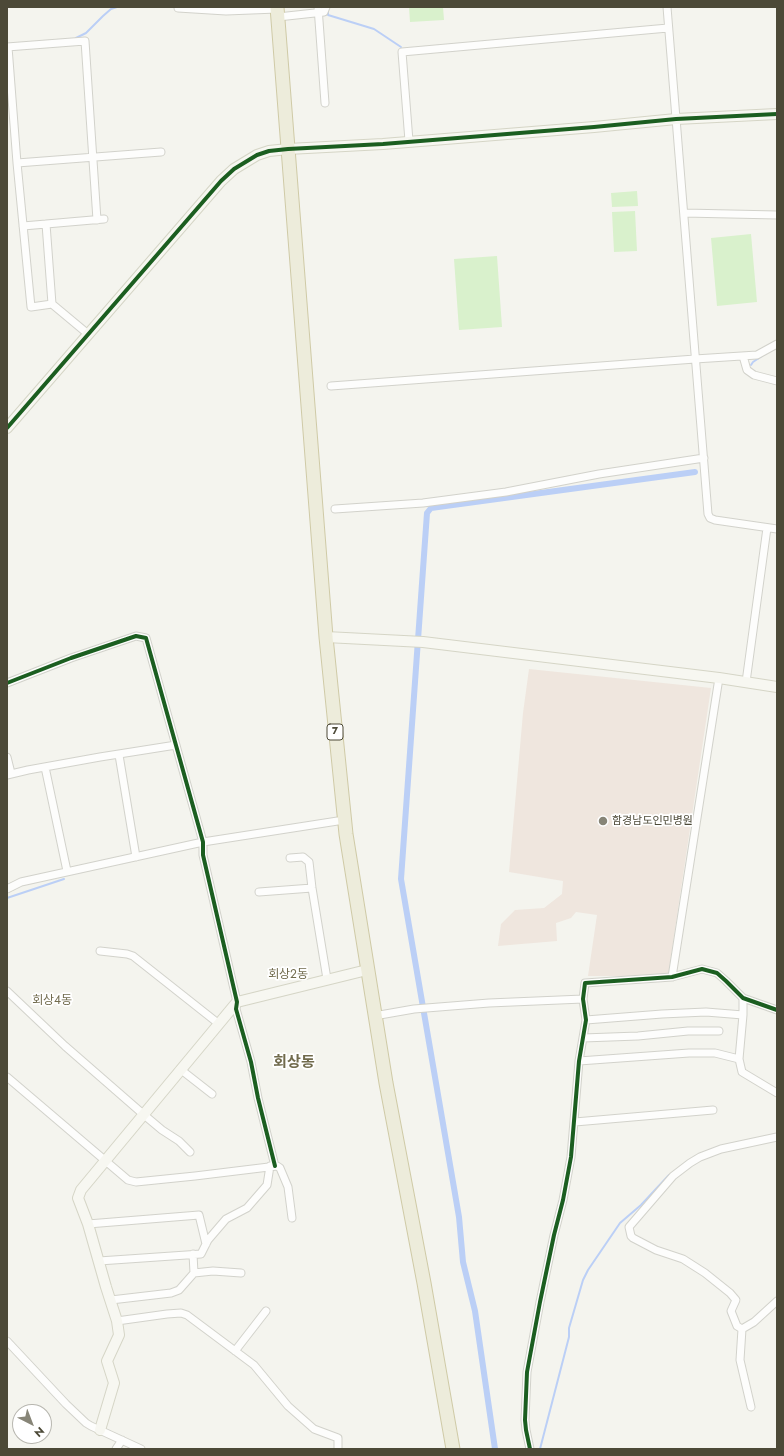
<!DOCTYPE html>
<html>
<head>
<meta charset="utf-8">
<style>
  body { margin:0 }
  #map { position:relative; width:784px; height:1456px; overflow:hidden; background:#f4f4ee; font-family:Jost,sans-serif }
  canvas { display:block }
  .frame { position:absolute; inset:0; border:8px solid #4c4937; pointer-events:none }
  .north { position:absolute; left:12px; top:1404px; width:40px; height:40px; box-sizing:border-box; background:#fff; border:1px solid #b7b6af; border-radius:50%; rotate:138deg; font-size:11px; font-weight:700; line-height:16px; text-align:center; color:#4c4937 }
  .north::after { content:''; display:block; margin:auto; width:14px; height:18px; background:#878577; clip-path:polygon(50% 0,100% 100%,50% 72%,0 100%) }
</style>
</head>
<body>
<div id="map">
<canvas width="784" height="1456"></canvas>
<div class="frame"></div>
<div class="north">N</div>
</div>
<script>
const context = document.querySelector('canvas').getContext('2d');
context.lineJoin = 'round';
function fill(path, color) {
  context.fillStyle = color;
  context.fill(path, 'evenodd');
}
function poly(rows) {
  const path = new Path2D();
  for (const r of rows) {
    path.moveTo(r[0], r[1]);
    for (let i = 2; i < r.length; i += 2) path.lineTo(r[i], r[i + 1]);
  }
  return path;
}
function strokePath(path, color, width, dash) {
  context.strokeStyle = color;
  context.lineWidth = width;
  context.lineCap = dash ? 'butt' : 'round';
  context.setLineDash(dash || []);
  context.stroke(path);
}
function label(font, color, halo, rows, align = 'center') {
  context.font = font + ' Jost,"Noto Sans KR",sans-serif';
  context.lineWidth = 3.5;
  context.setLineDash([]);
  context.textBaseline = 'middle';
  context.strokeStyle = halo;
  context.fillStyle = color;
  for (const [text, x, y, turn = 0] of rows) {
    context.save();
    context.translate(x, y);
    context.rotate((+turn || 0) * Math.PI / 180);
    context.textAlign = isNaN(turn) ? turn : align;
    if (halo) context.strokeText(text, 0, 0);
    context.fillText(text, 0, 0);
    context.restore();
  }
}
fill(poly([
  [529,669,711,688,668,976,588,976,597,915,576,912,571,918,556,923,557,941,498,946,501,924,515,910,544,908,562,894,563,881,509,872,523,713]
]), '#efe6de');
fill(poly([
  [409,7,443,7,444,20,410,22],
  [637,191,638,206,612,207,611,193],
  [635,211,637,251,614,252,612,212],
  [751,234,757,302,717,306,711,238],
  [497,256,502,327,459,330,454,259]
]), '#d9f1cc');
strokePath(poly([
  [328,9,328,15,374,29,401,47],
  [76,38,86,33,103,16,111,9,117,7],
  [751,365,753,362,762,356],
  [7,898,64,879],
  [540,1449,569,1337,569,1328,583,1280,588,1270,620,1223,641,1205,669,1175]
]), '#bbcff6', 2);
strokePath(poly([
  [495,1449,475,1311,463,1262,459,1217,401,879,427,513,431,508,695,472]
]), '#bbcff6', 6);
const street = poly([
  [318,7,325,103],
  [667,7,708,514,710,518,715,520,777,529],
  [178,8,226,11,277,9],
  [278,17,324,12,326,7],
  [7,47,85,41,97,220],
  [8,47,17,163,31,307,52,304,88,334],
  [409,141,402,52,668,28],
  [17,163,161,152],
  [684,213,777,215],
  [46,224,52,304],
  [23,226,104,219],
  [743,356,747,370,754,375,777,381],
  [331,386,695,359,757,355,777,344],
  [335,509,423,503,506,492,599,474,704,458],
  [746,682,767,528],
  [7,683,71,658,136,636,146,638,203,842,203,855,237,1002,236,1009,251,1062,258,1098,275,1166],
  [119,755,136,857],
  [7,757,11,773],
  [45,767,67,871],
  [7,775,28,770,100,757,176,745],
  [290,858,303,857,309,862,312,888,327,979],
  [7,889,21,882,203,842,344,820],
  [259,892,312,888],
  [100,951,127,954,133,956,219,1024],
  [672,977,719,678],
  [7,991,65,1046,143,1114,162,1130,179,1141,190,1152],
  [743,998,743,1015,739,1059,742,1072,777,1093],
  [374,1016,414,1009,489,1003,583,999],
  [586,1020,662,1014,706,1012,743,1015],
  [583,1038,638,1036,688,1031,719,1031],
  [579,1061,689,1053,715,1053,739,1059],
  [180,1069,212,1094],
  [7,1077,128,1180,136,1182,195,1176,277,1166,280,1168,288,1187,292,1218],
  [575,1122,713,1110],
  [88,1224,199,1215,206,1244],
  [193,1254,194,1273],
  [99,1261,201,1254,208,1240,226,1219,247,1208,267,1185,270,1166],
  [111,1300,171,1293,179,1290,194,1273,213,1271,241,1273],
  [117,1321,167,1314,181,1313,187,1315,254,1365,288,1406,314,1429,338,1438,338,1449],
  [742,1329,737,1326,731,1311,736,1300,730,1293,705,1273,683,1259,656,1250,633,1238,631,1236,629,1227,673,1176,690,1163,700,1157,721,1149,777,1137],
  [7,1341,66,1404,86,1423,91,1426,141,1449],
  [235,1351,266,1311],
  [751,1407,740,1360,742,1329,754,1322,777,1301],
  [116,1449,122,1440],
  [530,1449,526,1430,525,1420,527,1372,540,1302,554,1235,563,1200,571,1157,579,1061,586,1020,583,999,585,983,672,977,702,969,717,973,726,981,743,998,777,1010]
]);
const secondary = poly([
  [7,428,221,181,234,169,257,155,269,151,288,149,383,144,594,127,676,119,777,114],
  [326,637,423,642,719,678,777,687],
  [100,1430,114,1383,107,1361,119,1335,117,1321,106,1287,88,1224,78,1198,81,1190,237,1002,367,970]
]);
const highway = poly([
  [277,7,326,637,346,834,386,1083,424,1283,453,1449]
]);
strokePath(street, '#d2d2cb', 9);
strokePath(secondary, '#d5d5c6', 12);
strokePath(highway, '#cfcaa6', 15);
strokePath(street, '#fdfdfc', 7);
strokePath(secondary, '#f7f7f1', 10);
strokePath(highway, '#edecdb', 13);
strokePath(poly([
  [7,428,221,181,234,169,257,155,269,151,288,149,383,144,594,127,676,119,777,114],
  [7,683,71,658,136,636,146,638,203,842,203,855,237,1002,236,1009,251,1062,258,1098,275,1166],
  [530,1449,526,1430,525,1420,527,1372,540,1302,554,1235,563,1200,571,1157,579,1061,586,1020,583,999,585,983,672,977,702,969,717,973,726,981,743,998,777,1010]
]), '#1b5e20', 4);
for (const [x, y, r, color] of [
  [603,821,5,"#878577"]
]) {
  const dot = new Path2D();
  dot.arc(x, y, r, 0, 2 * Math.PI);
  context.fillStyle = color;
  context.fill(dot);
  strokePath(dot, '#fff', 1.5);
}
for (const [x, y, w] of [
  [335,732,16]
]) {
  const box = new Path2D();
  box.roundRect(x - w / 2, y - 8, w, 16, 3);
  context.fillStyle = '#fff';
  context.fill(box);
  strokePath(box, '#4c4937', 1);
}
label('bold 10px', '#4c4937', null, [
  ["7",335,732]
]);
label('11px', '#4c4937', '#fff', [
  ["함경남도인민병원",612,821]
], 'left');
label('12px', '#716b4d', '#fff', [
  ["회상2동",288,975],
  ["회상4동",52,1001]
]);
label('bold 15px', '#716b4d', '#fff', [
  ["회상동",294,1063]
]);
</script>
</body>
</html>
